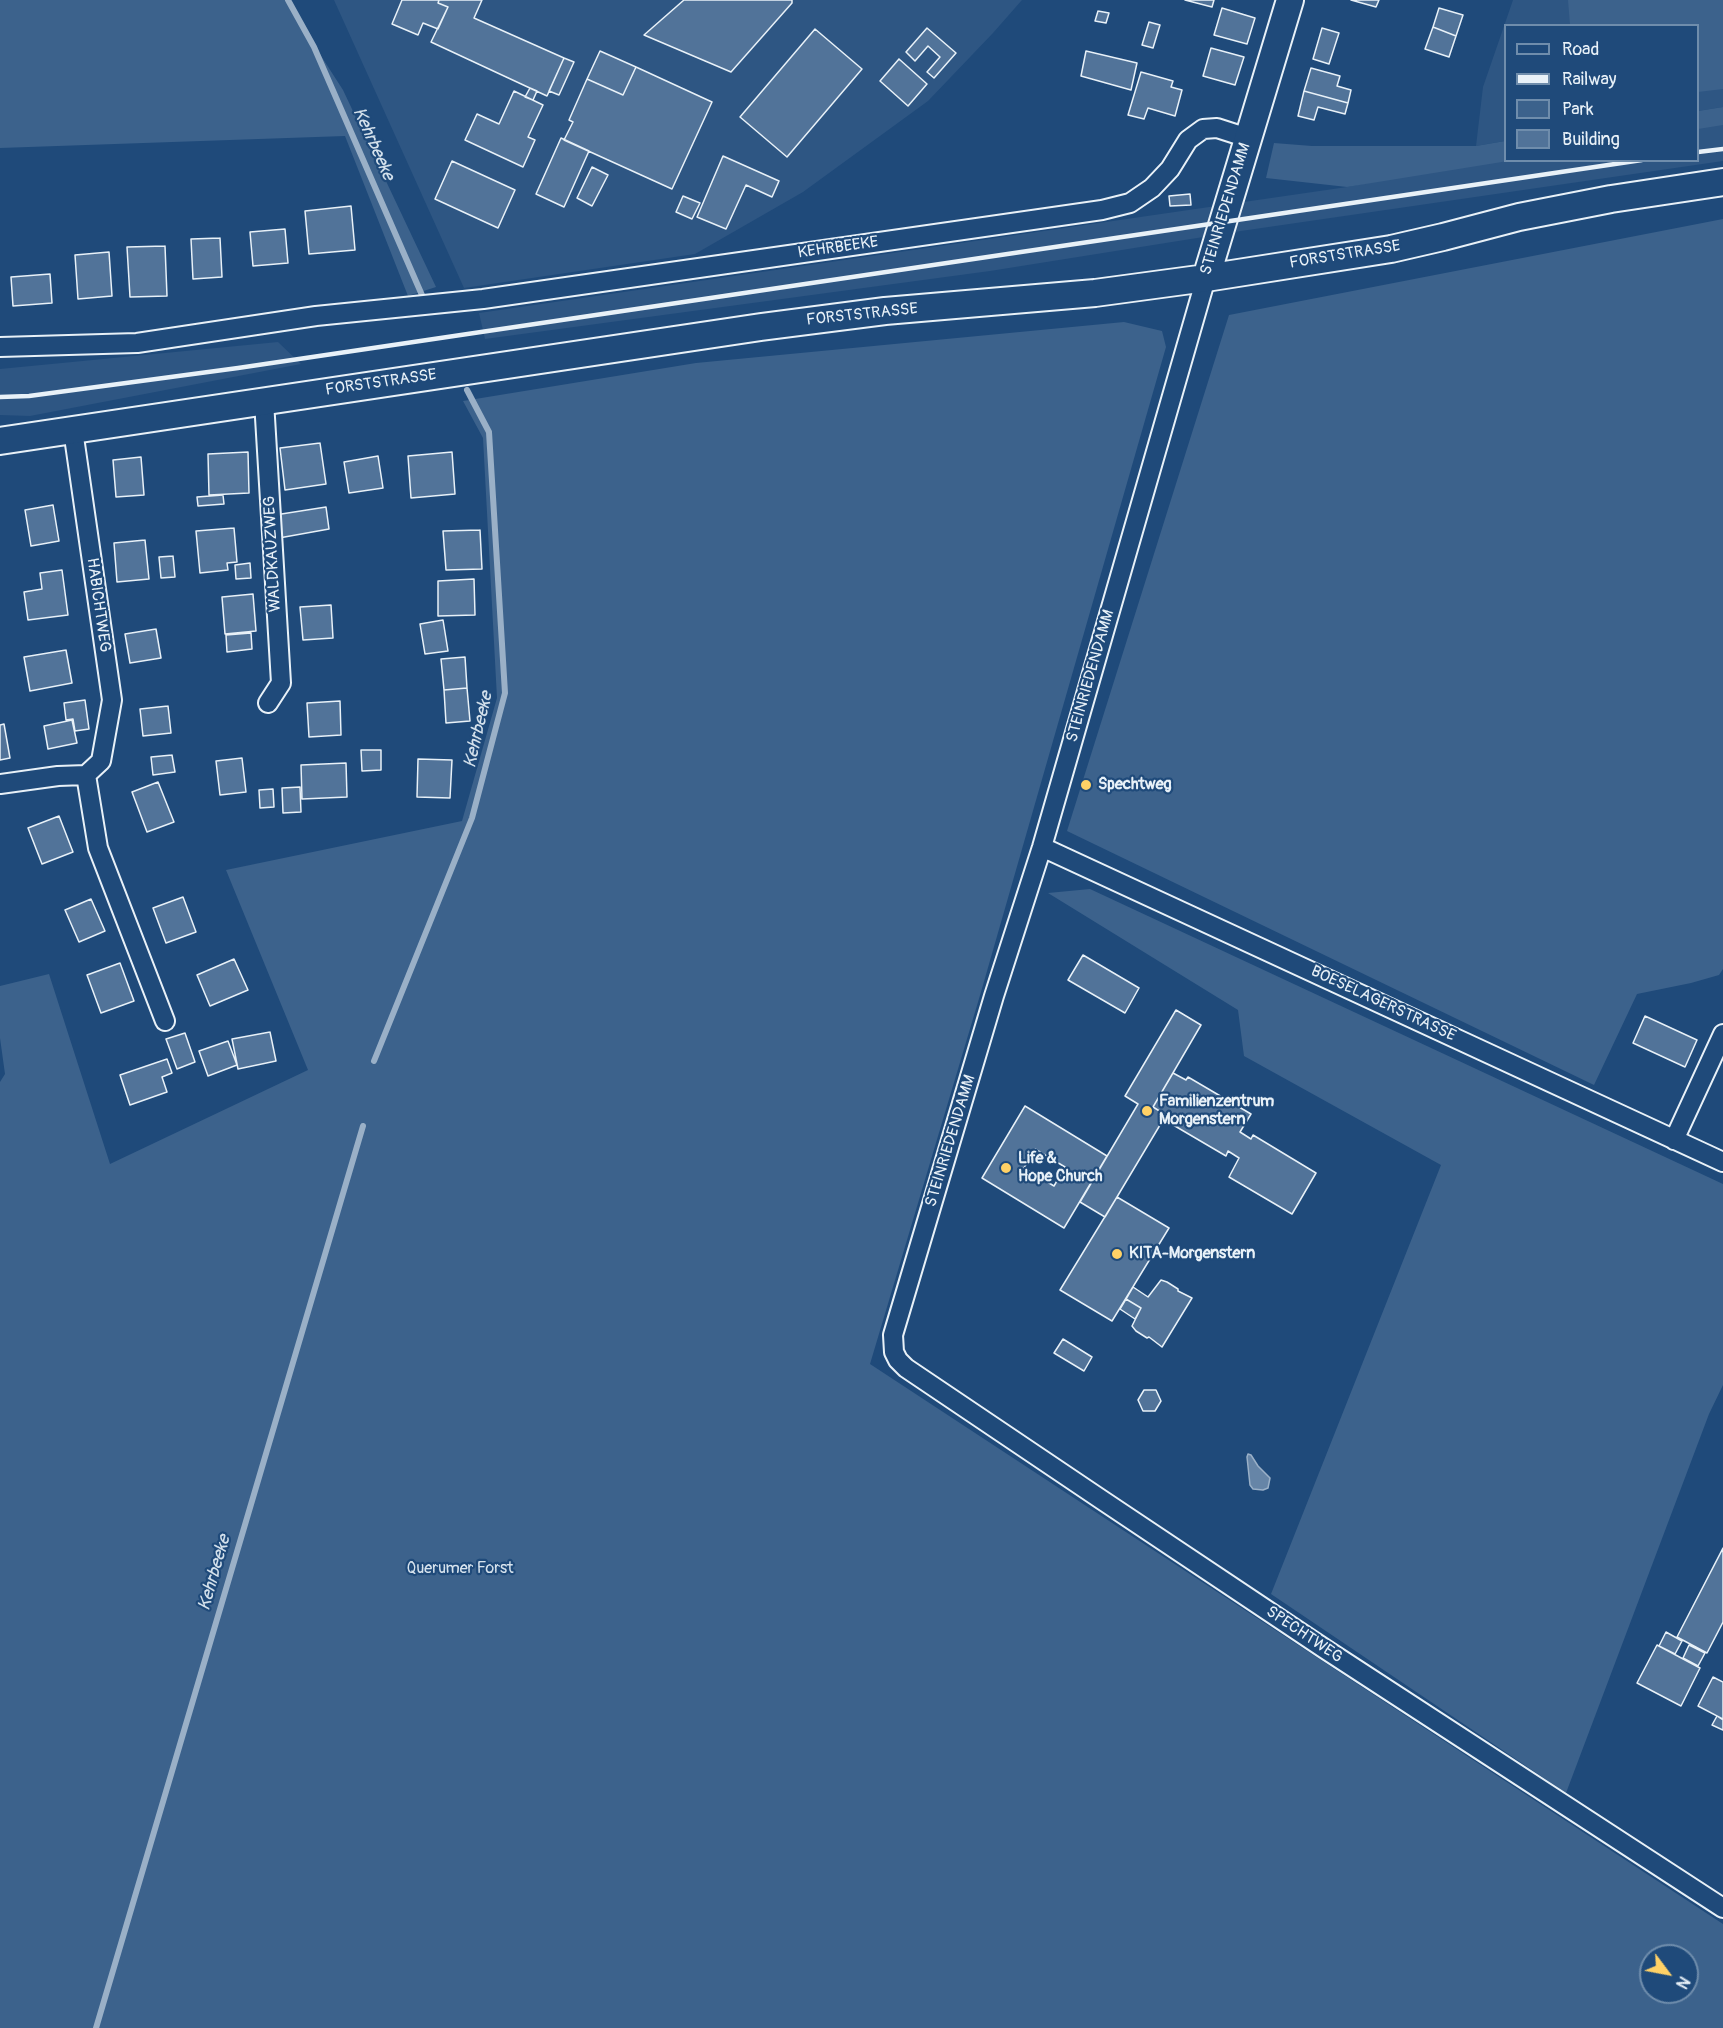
<!DOCTYPE html>
<html>
<head>
<meta charset="utf-8">
<style>
  body { margin:0 }
  #map { position:relative; width:1723px; height:2028px; overflow:hidden; background:#1f4a7a; font-family:Pangolin,sans-serif }
  canvas { display:block }
  .legend { position:absolute; left:1504px; top:24px; width:195px; height:138px; box-sizing:border-box; background:#1f4a7a; border:2px solid #6f8dac; margin:0; padding:8px 10px; list-style:none; font-size:18px; color:#e8f1f8 }
  .legend li { display:flex; align-items:center; gap:12px; height:30px }
  .legend b { width:30px; border:2px solid #6f8dac }
  .north { position:absolute; left:1639px; top:1944px; width:60px; height:60px; box-sizing:border-box; background:#1f4a7a; border:2px solid #6f8dac; border-radius:50%; rotate:122deg; font-size:16px; font-weight:700; line-height:24px; text-align:center; color:#e8f1f8 }
  .north::after { content:''; display:block; margin:auto; width:21px; height:27px; background:#ffd166; clip-path:polygon(50% 0,100% 100%,50% 72%,0 100%) }
</style>
</head>
<body>
<div id="map">
<canvas width="1723" height="2028"></canvas>
<ul class="legend">
<li><b style="height:8px;background:#1f4a7a"></b>Road</li>
<li><b style="height:8px;background:#e8f1f8"></b>Railway</li>
<li><b style="height:16px;background:#3c628c"></b>Park</li>
<li><b style="height:16px;background:#517399"></b>Building</li>
</ul>
<div class="north">N</div>
</div>
<script>
const context = document.querySelector('canvas').getContext('2d');
context.lineJoin = 'round';
function fill(path, color) {
  context.fillStyle = color;
  context.fill(path, 'evenodd');
}
function poly(rows) {
  const path = new Path2D();
  for (const r of rows) {
    path.moveTo(r[0], r[1]);
    for (let i = 2; i < r.length; i += 2) path.lineTo(r[i], r[i + 1]);
  }
  return path;
}
function strokePath(path, color, width, dash) {
  context.strokeStyle = color;
  context.lineWidth = width;
  context.lineCap = dash ? 'butt' : 'round';
  context.setLineDash(dash || []);
  context.stroke(path);
}
function label(font, color, halo, rows, align = 'center') {
  context.font = font + ' Pangolin,sans-serif';
  context.lineWidth = 4.5;
  context.setLineDash([]);
  context.textBaseline = 'middle';
  context.strokeStyle = halo;
  context.fillStyle = color;
  for (const [text, x, y, turn = 0] of rows) {
    context.save();
    context.translate(x, y);
    context.rotate((+turn || 0) * Math.PI / 180);
    context.textAlign = isNaN(turn) ? turn : align;
    if (halo) context.strokeText(text, 0, 0);
    context.fillText(text, 0, 0);
    context.restore();
  }
}
fill(poly([
  [334,0,1022,0,993,33,928,101,803,192,695,254,464,288],
  [1513,0,1723,0,1723,107,1698,111,1698,26,1506,26,1505,141,1476,146,1483,87],
  [1723,113,1723,161,1241,231,990,271,485,339,479,313,1347,187,1505,156,1506,160,1698,160,1698,118],
  [278,342,301,364,30,416,0,415,0,369]
]), '#2e5683');
fill(poly([
  [0,0,285,0,343,90,436,287,408,296,345,136,0,148],
  [1568,0,1723,0,1723,89,1698,92,1698,26,1570,25],
  [1723,107,1723,125,1698,129,1698,111],
  [1505,141,1506,160,1508,161,1347,187,1266,178,1274,143,1312,146,1476,146],
  [1723,219,1723,969,1719,975,1691,983,1637,994,1594,1085,1067,831,1229,315],
  [1124,322,1162,331,1166,347,981,992,870,1364,1723,1924,1723,2028,0,2028,0,1082,5,1074,0,1038,0,986,49,974,110,1164,308,1070,226,870,462,821,497,698,483,438,463,401,696,363],
  [1651,1956,1687,1956,1687,1992,1651,1992],
  [1090,889,1723,1184,1723,1385,1709,1414,1566,1793,1271,1594,1441,1165,1244,1056,1238,1010,1048,893]
]), '#3c628c');
const water = poly([
  [1248,1454,1251,1455,1258,1466,1270,1478,1268,1488,1263,1490,1253,1489,1250,1485,1247,1457,1248,1454]
]);
fill(water, '#6685a7');
strokePath(water, '#9ab0c7', 1.5);
strokePath(poly([
  [288,0,314,47,425,302],
  [374,1061,472,818,505,693,489,432,467,390],
  [96,2028,363,1126]
]), '#9ab0c7', 6);
const building = poly([
  [402,0,439,0,438,3,448,7,438,29,423,23,418,35,392,24,402,0],
  [439,0,482,0,474,18,564,58,547,96,431,42,448,7,438,3,439,0],
  [684,0,792,0,792,3,731,72,644,35,684,0],
  [1185,0,1214,0,1212,7,1185,0],
  [1351,0,1379,0,1376,7,1351,0],
  [1222,8,1255,18,1247,44,1214,35,1222,8],
  [1439,8,1463,15,1456,36,1433,27,1439,8],
  [1098,11,1109,13,1106,23,1095,21,1098,11],
  [1149,22,1160,25,1153,48,1142,45,1149,22],
  [1433,27,1456,36,1449,57,1425,49,1433,27],
  [927,28,956,53,934,78,927,72,940,57,928,46,915,61,906,52,927,28],
  [1322,28,1339,33,1329,64,1313,59,1322,28],
  [815,29,862,69,787,157,740,117,815,29],
  [1211,48,1244,57,1235,85,1203,76,1211,48],
  [600,51,636,67,623,95,587,79,600,51],
  [1086,51,1137,63,1131,90,1081,76,1086,51],
  [564,58,574,62,559,95,549,91,564,58],
  [899,59,927,84,908,106,880,81,899,59],
  [636,67,712,102,672,189,564,140,573,122,569,120,587,79,623,95,636,67],
  [1311,68,1340,76,1337,86,1351,90,1348,103,1304,91,1311,68],
  [1141,72,1173,81,1171,87,1182,90,1175,116,1148,108,1144,119,1128,115,1141,72],
  [530,88,537,91,533,100,525,97,530,88],
  [514,91,543,105,528,137,535,140,523,167,465,140,477,114,499,124,514,91],
  [1304,91,1348,103,1345,114,1318,107,1314,120,1298,116,1304,91],
  [561,138,589,151,564,207,536,194,561,138],
  [723,156,779,181,772,197,746,185,726,229,697,217,723,156],
  [452,161,515,190,498,228,435,199,452,161],
  [592,167,608,175,592,206,577,198,592,167],
  [1190,194,1191,205,1170,206,1169,196,1190,194],
  [683,196,700,203,692,219,676,212,683,196],
  [351,206,355,250,309,254,305,211,351,206],
  [285,229,288,263,253,266,250,232,285,229],
  [220,238,222,277,193,279,191,239,220,238],
  [165,246,167,296,130,297,127,247,165,246],
  [109,252,112,296,78,299,75,255,109,252],
  [50,274,52,303,13,306,11,277,50,274],
  [320,443,326,484,285,490,280,448,320,443],
  [248,452,249,493,209,495,208,454,248,452],
  [452,452,455,494,411,498,408,456,452,452],
  [378,456,383,488,349,493,344,462,378,456],
  [141,457,144,495,116,497,113,460,141,457],
  [223,495,224,504,198,506,197,497,223,495],
  [53,505,59,541,31,546,25,510,53,505],
  [326,507,329,529,279,538,275,515,326,507],
  [234,528,237,562,227,563,228,570,200,573,196,531,234,528],
  [480,530,482,569,446,570,443,531,480,530],
  [145,540,149,579,117,582,114,543,145,540],
  [173,556,175,577,161,578,159,557,173,556],
  [250,563,251,578,236,579,235,565,250,563],
  [62,570,68,615,28,620,24,592,42,589,40,573,62,570],
  [474,579,475,615,438,616,438,581,474,579],
  [253,594,256,631,225,634,222,597,253,594],
  [331,605,333,638,303,640,300,607,331,605],
  [443,620,448,651,425,654,420,624,443,620],
  [156,629,161,658,130,663,125,634,156,629],
  [251,633,252,649,227,652,226,635,251,633],
  [66,650,72,683,30,691,24,657,66,650],
  [465,657,467,688,444,690,441,659,465,657],
  [467,688,470,721,446,723,444,690,467,688],
  [85,700,89,729,75,731,73,719,66,720,64,703,85,700],
  [340,701,341,735,309,737,307,703,340,701],
  [168,706,171,733,143,736,140,709,168,706],
  [72,720,77,743,48,749,44,726,72,720],
  [4,724,10,758,0,760,0,725,4,724],
  [361,750,381,750,381,770,362,771,361,750],
  [172,755,175,772,153,775,151,757,172,755],
  [242,758,246,792,220,795,216,761,242,758],
  [418,759,452,760,450,798,417,797,418,759],
  [346,763,347,797,302,799,301,765,346,763],
  [158,782,174,822,147,832,132,792,158,782],
  [300,787,301,812,283,813,282,788,300,787],
  [273,789,274,807,260,808,259,790,273,789],
  [59,816,73,852,42,864,28,828,59,816],
  [183,897,196,932,166,943,153,908,183,897],
  [91,899,105,931,79,942,65,910,91,899],
  [1083,955,1139,988,1125,1013,1068,980,1083,955],
  [234,959,248,990,210,1006,197,975,234,959],
  [120,963,134,1001,101,1013,87,975,120,963],
  [1176,1010,1201,1025,1153,1107,1166,1115,1105,1217,1080,1202,1138,1104,1125,1096,1176,1010],
  [1645,1016,1697,1040,1685,1067,1633,1043,1645,1016],
  [270,1032,276,1061,238,1069,232,1039,270,1032],
  [185,1033,195,1062,177,1069,166,1039,185,1033],
  [228,1041,237,1065,208,1076,199,1051,228,1041],
  [167,1059,172,1073,162,1077,167,1092,130,1105,120,1075,167,1059],
  [1173,1073,1186,1080,1188,1077,1251,1114,1240,1132,1251,1139,1253,1135,1316,1173,1292,1214,1229,1177,1239,1158,1228,1151,1226,1156,1163,1119,1166,1115,1153,1107,1173,1073],
  [1025,1106,1107,1156,1064,1228,982,1178,1025,1106],
  [1035,1149,1065,1167,1054,1186,1024,1168,1035,1149],
  [1117,1197,1169,1228,1112,1321,1060,1290,1117,1197],
  [1161,1280,1167,1282,1178,1289,1178,1291,1192,1298,1162,1347,1149,1337,1147,1338,1136,1331,1132,1326,1141,1308,1126,1299,1133,1287,1148,1297,1161,1280],
  [1126,1299,1141,1308,1135,1319,1120,1309,1126,1299],
  [1063,1339,1092,1357,1084,1371,1054,1353,1063,1339],
  [1144,1390,1156,1390,1161,1401,1155,1411,1143,1411,1138,1400,1144,1390],
  [1723,1548,1723,1622,1707,1653,1677,1637,1723,1548],
  [1666,1632,1682,1641,1675,1654,1659,1646,1666,1632],
  [1657,1645,1700,1668,1681,1706,1637,1683,1657,1645],
  [1689,1645,1705,1653,1698,1666,1683,1658,1689,1645],
  [1713,1677,1723,1682,1723,1719,1698,1706,1713,1677],
  [1717,1716,1723,1720,1723,1730,1712,1725,1717,1716]
]);
fill(building, '#517399');
strokePath(building, '#e8f1f8', 1.5);
const minor = poly([
  [1206,278,1042,847,994,996,893,1335,894,1352,898,1360,906,1368,1102,1500,1325,1649,1723,1908],
  [0,347,137,343,316,316,483,299,1102,210,1130,203,1152,188,1170,169,1188,140,1203,129,1217,128,1248,138],
  [264,401,281,683,268,703],
  [73,430,112,700,101,761,86,775,98,848,165,1021],
  [0,784,58,776,86,775],
  [1042,847,1723,1162],
  [1674,1140,1723,1034]
]);
const secondary = poly([
  [1206,278,1290,0],
  [0,441,761,327,885,311,1095,293,1206,278,1391,249,1443,237,1519,217,1611,199,1723,182]
]);
strokePath(minor, '#e8f1f8', 22);
strokePath(secondary, '#e8f1f8', 30);
strokePath(minor, '#1f4a7a', 18);
strokePath(secondary, '#1f4a7a', 26);
strokePath(poly([
  [1698,152,1723,149],
  [0,397,29,396,238,368,1642,160]
]), '#e8f1f8', 4.5);
for (const [x, y, r, color] of [
  [1086,785,6,"#ffd166"],
  [1147,1111,6,"#ffd166"],
  [1006,1168,6,"#ffd166"],
  [1117,1254,6,"#ffd166"]
]) {
  const dot = new Path2D();
  dot.arc(x, y, r, 0, 2 * Math.PI);
  context.fillStyle = color;
  context.fill(dot);
  strokePath(dot, '#1f4a7a', 2);
}
label('16px', '#e8f1f8', '#1f4a7a', [
  ["STEINRIEDENDAMM",1226,209,-73],
  ["KEHRBEEKE",838,248,-8],
  ["FORSTSTRASSE",1345,255,-9],
  ["FORSTSTRASSE",862,315,-6],
  ["FORSTSTRASSE",381,383,-8],
  ["WALDKAUZWEG",273,554,-93],
  ["HABICHTWEG",98,605,82],
  ["STEINRIEDENDAMM",1091,676,-74],
  ["BOESELAGERSTRASSE",1383,1004,25],
  ["STEINRIEDENDAMM",951,1141,-73],
  ["SPECHTWEG",1304,1635,34]
]);
label('bold 16px', '#e8f1f8', '#1f4a7a', [
  ["Spechtweg",1098,785],
  ["Familienzentrum",1159,1102],
  ["Morgenstern",1159,1120],
  ["Life &",1018,1159],
  ["Hope Church",1018,1177],
  ["KITA-Morgenstern",1129,1254]
], 'left');
label('16px', '#d7e3ed', '#1f4a7a', [
  ["Querumer Forst",460,1569]
]);
label('italic 18px', '#d4e1ec', '#1f4a7a', [
  ["Kehrbeeke",373,144,66],
  ["Kehrbeeke",479,730,-77],
  ["Kehrbeeke",215,1573,-74]
]);
</script>
</body>
</html>
